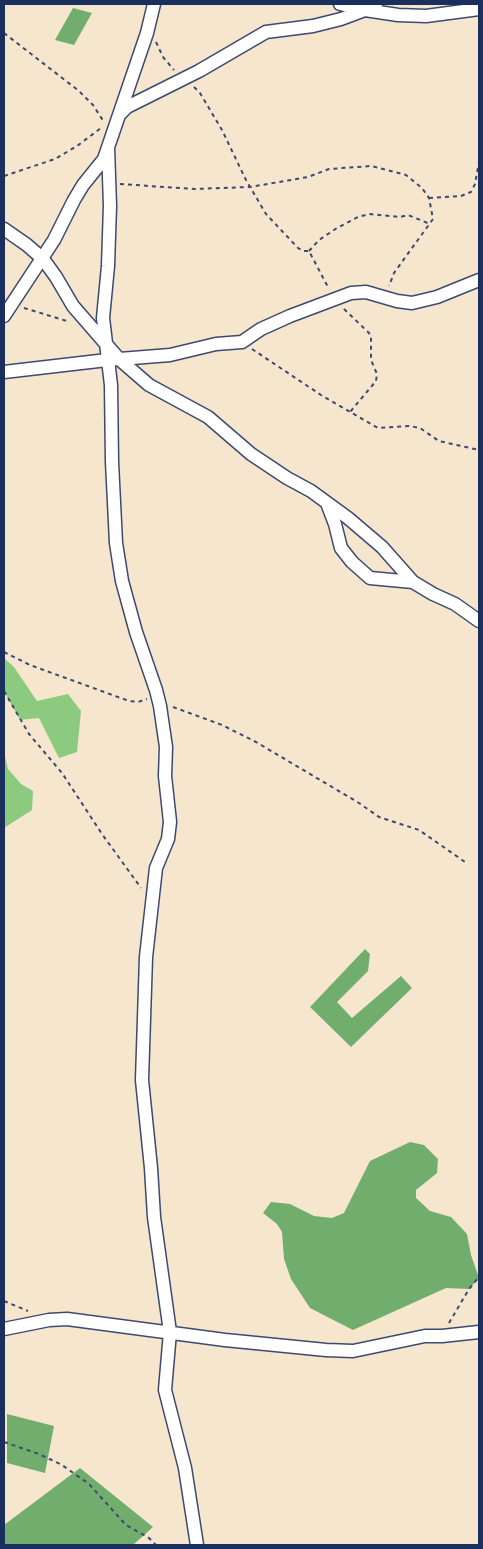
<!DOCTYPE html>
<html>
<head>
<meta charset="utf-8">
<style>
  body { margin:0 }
  #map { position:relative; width:483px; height:1549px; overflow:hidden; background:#f6e6cd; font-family:Itim,sans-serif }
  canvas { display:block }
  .frame { position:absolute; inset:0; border:5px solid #1b2f5e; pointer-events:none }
</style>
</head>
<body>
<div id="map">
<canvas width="483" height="1549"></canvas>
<div class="frame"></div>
</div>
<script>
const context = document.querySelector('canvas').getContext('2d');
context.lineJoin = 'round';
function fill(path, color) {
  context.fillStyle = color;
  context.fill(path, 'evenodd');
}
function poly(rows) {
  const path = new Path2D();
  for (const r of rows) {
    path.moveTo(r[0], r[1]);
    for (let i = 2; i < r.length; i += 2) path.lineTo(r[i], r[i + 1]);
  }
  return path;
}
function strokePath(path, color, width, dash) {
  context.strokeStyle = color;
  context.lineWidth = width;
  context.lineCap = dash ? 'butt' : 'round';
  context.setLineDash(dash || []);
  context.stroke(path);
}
fill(poly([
  [5,659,14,667,37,701,68,694,81,711,77,752,59,758,39,718,20,720,4,691],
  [4,752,8,769,21,784,33,791,32,810,4,828]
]), '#8cca80');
fill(poly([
  [73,8,92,13,74,45,55,40],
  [365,949,370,954,368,971,337,1002,352,1018,401,976,412,988,351,1047,310,1007],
  [410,1142,424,1145,438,1159,437,1173,416,1190,416,1198,430,1211,451,1217,467,1234,471,1255,479,1278,469,1289,446,1288,353,1330,310,1308,291,1279,284,1259,282,1232,277,1224,263,1213,271,1202,290,1204,314,1216,332,1218,344,1213,370,1161],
  [7,1414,54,1426,45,1473,7,1463],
  [80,1468,153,1527,133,1545,4,1545,4,1525]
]), '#71ae6e');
const street = poly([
  [340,4,365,10,398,15,426,16,479,9],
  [119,115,127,107,199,71,266,32,313,26,341,19,365,10,376,4],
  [108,147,110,206,108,266,103,318,111,385,112,462,116,543,122,581,136,632,156,690,160,706,166,747,165,776,170,822,168,839,156,868,146,957,142,1080,151,1168,154,1217,170,1332,165,1390,185,1468,197,1545],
  [4,229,27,245,43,259,56,277,73,306,119,359,149,385,208,417,251,454,287,478,311,491,348,518,382,547,413,582,433,594,455,604,479,621],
  [4,316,54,240,74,200,83,185,104,159,147,33,154,4],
  [4,372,107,360,170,355,216,344,242,342,261,329,290,316,351,293,366,292,397,301,412,303,437,297,479,280],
  [327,503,335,524,341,548,352,562,370,578,413,582],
  [4,1329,49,1320,67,1319,225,1340,326,1350,353,1351,425,1336,442,1336,479,1332]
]);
strokePath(street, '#3c4a6f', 15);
strokePath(poly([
  [4,33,79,91,93,105,104,122],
  [156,42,163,57,174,70],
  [194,87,200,93,222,130,246,180,266,214,298,248,303,251,309,251,329,289],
  [4,176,55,159,77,146,101,128],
  [120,184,194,189,250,187,308,177,329,169,371,166,406,175,422,188,429,198,433,219,394,273,389,286],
  [429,198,461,196,471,192,475,184,479,162],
  [309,251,319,240,337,228,358,217,369,214,400,217,408,215,430,224],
  [24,308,70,322],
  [344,309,369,333,371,337,371,360,377,374,376,381,350,412],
  [252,349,321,395,378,428,410,426,420,428,439,441,479,450],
  [4,652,30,665,129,701,138,702,147,699],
  [4,691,29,734,62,773,102,834,141,888],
  [173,707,222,725,256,742,359,803,379,817,419,830,465,862],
  [4,1301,28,1311],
  [449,1323,469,1289,479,1277],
  [4,1442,39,1454,62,1465,89,1484,126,1525,149,1538,156,1545]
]), '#3c4a6f', 2, [4, 4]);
strokePath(street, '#fff', 12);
</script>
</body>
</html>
